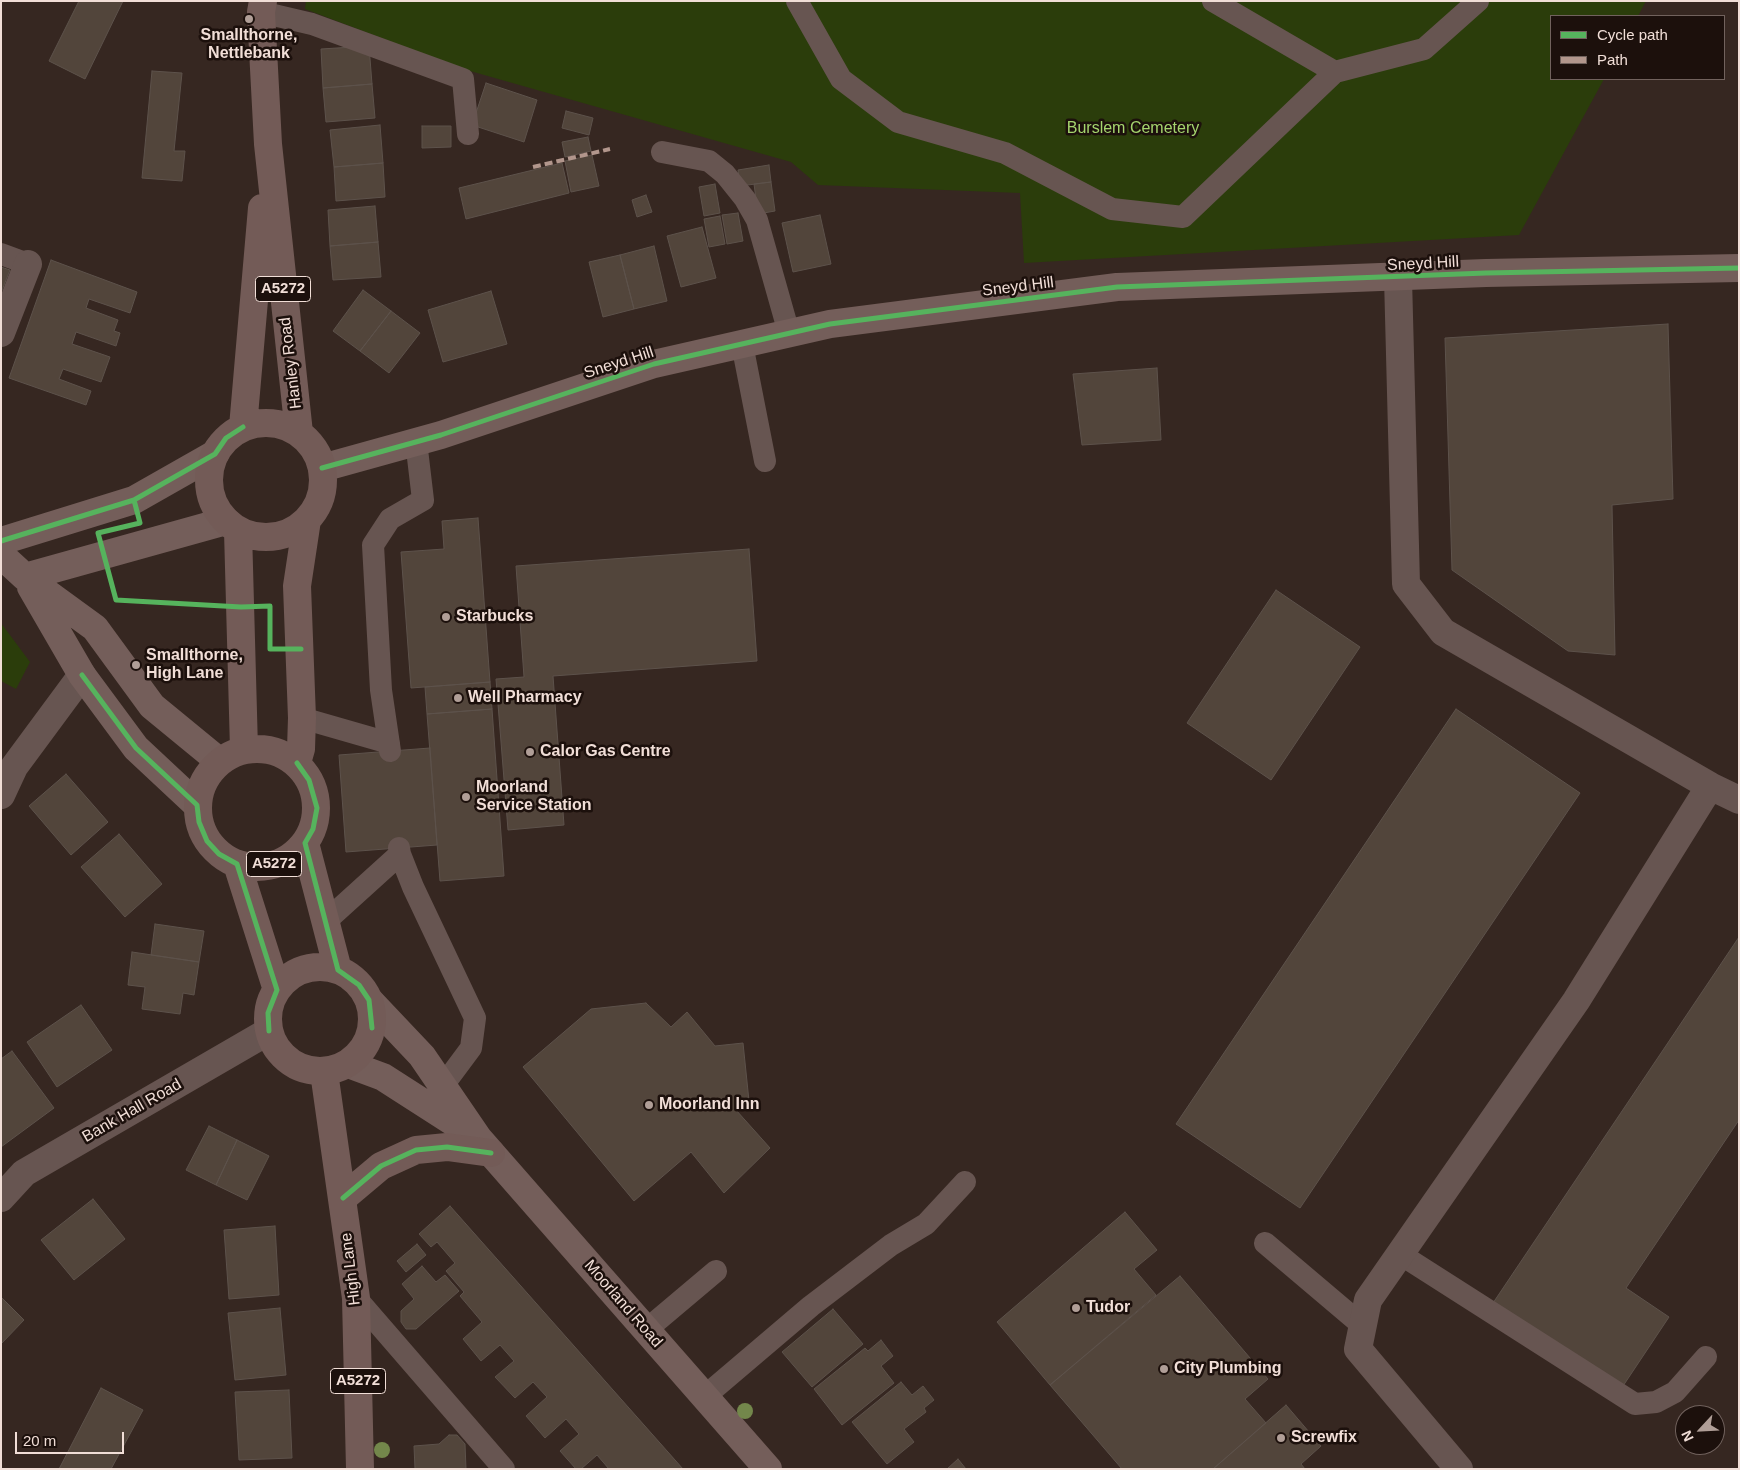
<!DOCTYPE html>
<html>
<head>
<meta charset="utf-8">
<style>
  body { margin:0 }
  #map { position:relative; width:1740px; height:1470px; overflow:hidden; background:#362721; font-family:Helvetica,sans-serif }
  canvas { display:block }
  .frame { position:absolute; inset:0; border:2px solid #f1ded7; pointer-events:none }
  .legend { position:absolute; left:1550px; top:15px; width:175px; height:65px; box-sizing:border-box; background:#1c100c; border:1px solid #71625d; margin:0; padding:6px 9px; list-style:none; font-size:15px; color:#f1ded7 }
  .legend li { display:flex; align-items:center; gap:10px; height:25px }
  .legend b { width:25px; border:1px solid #71625d }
  .north { position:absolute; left:1675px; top:1405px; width:50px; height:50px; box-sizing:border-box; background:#1c100c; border:1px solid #71625d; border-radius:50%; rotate:245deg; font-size:14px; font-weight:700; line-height:20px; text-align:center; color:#f1ded7 }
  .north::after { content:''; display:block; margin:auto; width:18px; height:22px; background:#b09e97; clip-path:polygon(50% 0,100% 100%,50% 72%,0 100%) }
  .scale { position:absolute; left:15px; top:1432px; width:109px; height:22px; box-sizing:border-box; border:2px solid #f1ded7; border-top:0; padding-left:6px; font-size:15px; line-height:18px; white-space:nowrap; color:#f1ded7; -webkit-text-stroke:4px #1c100c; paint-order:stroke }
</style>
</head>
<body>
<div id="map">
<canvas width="1740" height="1470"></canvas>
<div class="frame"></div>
<ul class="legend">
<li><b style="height:6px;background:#56b35d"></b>Cycle path</li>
<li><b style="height:6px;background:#b2968c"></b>Path</li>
</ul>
<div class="north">N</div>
<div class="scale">20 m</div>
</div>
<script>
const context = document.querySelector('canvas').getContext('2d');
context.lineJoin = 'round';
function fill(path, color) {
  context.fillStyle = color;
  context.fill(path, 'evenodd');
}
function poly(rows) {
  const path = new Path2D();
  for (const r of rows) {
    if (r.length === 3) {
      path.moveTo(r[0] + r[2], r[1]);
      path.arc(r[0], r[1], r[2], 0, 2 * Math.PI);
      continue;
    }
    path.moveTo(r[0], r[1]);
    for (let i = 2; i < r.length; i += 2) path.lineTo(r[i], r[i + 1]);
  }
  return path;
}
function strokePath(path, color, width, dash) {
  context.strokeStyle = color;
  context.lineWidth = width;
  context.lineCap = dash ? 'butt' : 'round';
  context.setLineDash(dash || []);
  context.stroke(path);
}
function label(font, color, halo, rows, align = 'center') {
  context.font = font + ' Helvetica,sans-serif';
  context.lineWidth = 5;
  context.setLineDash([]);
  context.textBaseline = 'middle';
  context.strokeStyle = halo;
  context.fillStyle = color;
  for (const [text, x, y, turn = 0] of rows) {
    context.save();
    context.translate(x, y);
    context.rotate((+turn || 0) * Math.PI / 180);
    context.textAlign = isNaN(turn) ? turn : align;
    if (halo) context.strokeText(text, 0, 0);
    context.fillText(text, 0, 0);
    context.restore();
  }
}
fill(poly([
  [306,1,1646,1,1638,16,1551,16,1551,79,1604,79,1519,235,1024,263,1020,193,818,185,791,162,463,69,305,9],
  [1,623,30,662,16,689,1,681]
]), '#2b3d0b');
const building = poly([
  [79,1,123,1,85,79,49,61,79,1],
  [369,46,372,84,323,88,321,49,369,46],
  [152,71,182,73,174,151,185,151,182,181,142,178,152,71],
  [486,83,537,100,524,142,472,125,486,83],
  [372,84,375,118,326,122,323,88,372,84],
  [566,111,593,118,589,135,562,128,566,111],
  [380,125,383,163,334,167,330,130,380,125],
  [422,126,451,126,451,147,422,148,422,126],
  [588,137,591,151,565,157,562,142,588,137],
  [592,155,599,186,571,192,565,161,592,155],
  [383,163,385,197,336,201,334,167,383,163],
  [562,163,569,193,466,219,459,188,562,163],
  [769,165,771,182,740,186,738,170,769,165],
  [771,182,775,211,758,214,754,184,771,182],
  [715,184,720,213,704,216,699,187,715,184],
  [646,195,652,212,637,217,632,200,646,195],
  [375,206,378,242,330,246,328,210,375,206],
  [738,213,743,241,727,244,722,215,738,213],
  [820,215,831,264,793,272,782,223,820,215],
  [720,216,725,244,709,247,704,219,720,216],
  [702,227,716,278,681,287,667,236,702,227],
  [378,242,381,277,333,280,330,246,378,242],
  [654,246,667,301,634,309,620,255,654,246],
  [620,255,634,309,603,317,589,262,620,255],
  [51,260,137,292,130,313,89,299,86,308,118,320,114,331,120,333,116,346,76,332,72,344,110,357,101,382,63,369,59,379,91,391,86,405,9,378,51,260],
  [1,267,10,270,1,293,1,267],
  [363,290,391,311,360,351,333,331,363,290],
  [491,291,507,344,443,362,428,310,491,291],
  [391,311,420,333,389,373,360,351,391,311],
  [1668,324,1673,499,1612,505,1615,655,1568,651,1452,570,1445,338,1668,324],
  [1157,368,1161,440,1082,445,1073,374,1157,368],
  [478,518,490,682,411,688,401,552,444,549,442,521,478,518],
  [749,549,757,661,553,676,564,825,508,830,496,679,524,677,516,566,749,549],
  [1276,590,1360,647,1271,780,1187,723,1276,590],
  [490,682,492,709,427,714,425,687,490,682],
  [492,709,504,876,440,881,427,714,492,709],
  [1456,709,1580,793,1300,1208,1176,1124,1456,709],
  [430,748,437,845,346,852,339,755,430,748],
  [66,774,108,822,71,855,29,806,66,774],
  [119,834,162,884,125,917,81,867,119,834],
  [155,924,204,931,199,962,151,955,155,924],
  [1739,937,1739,1120,1626,1288,1669,1317,1621,1389,1493,1303,1739,937],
  [132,952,199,962,194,995,183,993,180,1014,142,1009,145,987,128,985,132,952],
  [646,1003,671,1027,687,1012,715,1046,743,1043,749,1101,736,1110,770,1148,724,1193,691,1152,634,1201,523,1067,591,1009,646,1003],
  [81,1005,112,1050,57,1087,27,1042,81,1005],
  [12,1051,54,1108,1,1147,1,1059,12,1051],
  [209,1126,237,1140,216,1185,186,1170,209,1126],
  [237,1140,269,1156,247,1200,216,1185,237,1140],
  [93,1199,125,1239,74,1280,41,1240,93,1199],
  [450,1206,683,1469,609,1469,597,1455,581,1469,576,1469,560,1451,579,1434,566,1419,545,1438,526,1416,547,1397,533,1382,515,1398,495,1377,514,1361,500,1345,481,1361,463,1339,482,1322,460,1296,464,1292,446,1271,455,1263,437,1242,431,1247,419,1234,450,1206],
  [1125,1212,1157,1250,1134,1269,1156,1295,1050,1385,997,1322,1125,1212],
  [275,1226,279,1295,229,1299,224,1230,275,1226],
  [417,1244,426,1255,406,1272,397,1261,417,1244],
  [422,1266,436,1282,445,1275,459,1291,416,1329,406,1329,401,1322,401,1311,414,1299,402,1284,422,1266],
  [1180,1276,1268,1379,1245,1399,1266,1423,1213,1469,1122,1469,1050,1385,1180,1276],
  [1,1297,24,1320,1,1344,1,1297],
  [280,1308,286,1375,235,1380,228,1313,280,1308],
  [833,1309,863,1344,812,1387,782,1352,833,1309],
  [881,1340,893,1356,881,1366,894,1383,842,1425,814,1389,865,1348,868,1351,881,1340],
  [901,1382,912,1395,923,1386,934,1400,924,1408,926,1412,904,1429,914,1442,887,1464,852,1422,901,1382],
  [101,1388,143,1410,111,1469,59,1469,101,1388],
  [289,1390,292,1458,239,1460,235,1392,289,1390],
  [1286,1405,1321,1446,1301,1464,1305,1469,1213,1469,1286,1405],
  [449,1435,457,1435,465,1444,466,1469,415,1469,414,1446,439,1444,449,1435],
  [958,1459,966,1469,947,1469,958,1459]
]);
fill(building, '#52453b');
strokePath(building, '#5d524b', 1);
strokePath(poly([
  [797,1,841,79,898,122,1005,153,1112,209,1183,217,1335,72,1424,49,1478,1],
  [1213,1,1335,72],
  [261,12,312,24,463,79,468,134],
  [662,152,709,161,725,174,745,199,757,220,789,333],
  [1,254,28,264],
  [742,344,765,461],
  [302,718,389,743],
  [390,751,381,690,373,545,390,519,423,500,416,441],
  [400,854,413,887,475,1018,471,1048,442,1087],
  [326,921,400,854,399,848],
  [1265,1243,1363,1326],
  [1400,1254,1635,1404,1656,1402,1675,1392,1706,1357],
  [356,1298,504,1469],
  [646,1330,716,1271],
  [704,1397,811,1306,891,1245,926,1224,965,1182]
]), '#675551', 22);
strokePath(poly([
  [1398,278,1406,584,1443,632,1710,786,1739,800],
  [1,333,28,264],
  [1,795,14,767,82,675],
  [1,1198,24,1173,269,1031],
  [1459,1469,1358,1349,1368,1300,1576,1001,1710,786]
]), '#675551', 28);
strokePath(poly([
  [322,468,441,435,654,364,830,324,1117,287,1486,273,1739,268],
  [1,541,134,500,215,454],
  [1,555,25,577,95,628,152,706,219,761],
  [25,577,226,521],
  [31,587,82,675,136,748,197,805],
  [369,1000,422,1056,478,1138,768,1469],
  [348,1064,383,1077,464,1129]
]), '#745e5a', 28);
strokePath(poly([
  [263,1,261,12,268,144,299,433],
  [266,480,57],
  [243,427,262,208],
  [238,531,244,749],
  [257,808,59],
  [297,763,301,749,302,718,297,586,307,520],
  [305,843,338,970],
  [237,864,277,990],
  [320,1019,52],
  [324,1072,356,1298,360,1469],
  [343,1198,381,1166,416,1150,447,1147,491,1153]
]), '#735b57', 28);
strokePath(poly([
  [533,167,610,149]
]), '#b2968c', 4, [8, 4]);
strokePath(poly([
  [322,468,441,435,654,364,830,324,1117,287,1486,273,1739,268],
  [134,500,140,523,98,533,116,600,241,607,270,606,270,649,301,649],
  [1,541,134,500,215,454,226,438,243,427],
  [82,675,136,748,197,805,199,822,207,841,219,854,237,864,277,990,268,1013,269,1031],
  [297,763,309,780,317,808,313,829,305,843,338,970,359,985,369,1000,372,1028],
  [343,1198,381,1166,416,1150,447,1147,491,1153]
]), '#56b35d', 5);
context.fillStyle = '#73874b';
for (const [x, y] of [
  [745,1411],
  [382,1450]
]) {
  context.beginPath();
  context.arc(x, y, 8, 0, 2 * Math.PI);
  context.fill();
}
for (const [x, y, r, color] of [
  [249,19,5,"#b09e97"],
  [446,617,5,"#b09e97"],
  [136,665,5,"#b09e97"],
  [458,698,5,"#b09e97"],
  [530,752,5,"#b09e97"],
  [466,797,5,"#b09e97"],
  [649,1105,5,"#b09e97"],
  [1076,1308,5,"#b09e97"],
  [1164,1369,5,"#b09e97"],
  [1281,1438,5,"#b09e97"]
]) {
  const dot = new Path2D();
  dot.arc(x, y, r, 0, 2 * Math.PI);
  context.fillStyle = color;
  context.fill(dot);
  strokePath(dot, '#1c100c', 2);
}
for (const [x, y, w] of [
  [283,289,55],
  [274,864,55],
  [358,1381,55]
]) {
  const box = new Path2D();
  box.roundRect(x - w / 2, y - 12.5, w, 25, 4);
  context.fillStyle = '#1c100c';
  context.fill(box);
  strokePath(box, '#f1ded7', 1);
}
label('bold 15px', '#f1ded7', null, [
  ["A5272",283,289],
  ["A5272",274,864],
  ["A5272",358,1381]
]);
label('bold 16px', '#f1ded7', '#1c100c', [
  ["Smallthorne,",249,36,"center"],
  ["Nettlebank",249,54,"center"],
  ["Starbucks",456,617],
  ["Smallthorne,",146,656],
  ["High Lane",146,674],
  ["Well Pharmacy",468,698],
  ["Calor Gas Centre",540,752],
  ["Moorland",476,788],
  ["Service Station",476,806],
  ["Moorland Inn",659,1105],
  ["Tudor",1086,1308],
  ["City Plumbing",1174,1369],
  ["Screwfix",1291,1438]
], 'left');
label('16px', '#a5d56e', '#1c100c', [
  ["Burslem Cemetery",1133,129]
]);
label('16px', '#f1ded7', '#1c100c', [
  ["Sneyd Hill",1423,264,-3],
  ["Sneyd Hill",1018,287,-7],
  ["Hanley Road",291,363,-97],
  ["Sneyd Hill",619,363,-18],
  ["Bank Hall Road",132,1111,-30],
  ["High Lane",351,1269,-97],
  ["Moorland Road",623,1304,49]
]);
</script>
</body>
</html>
